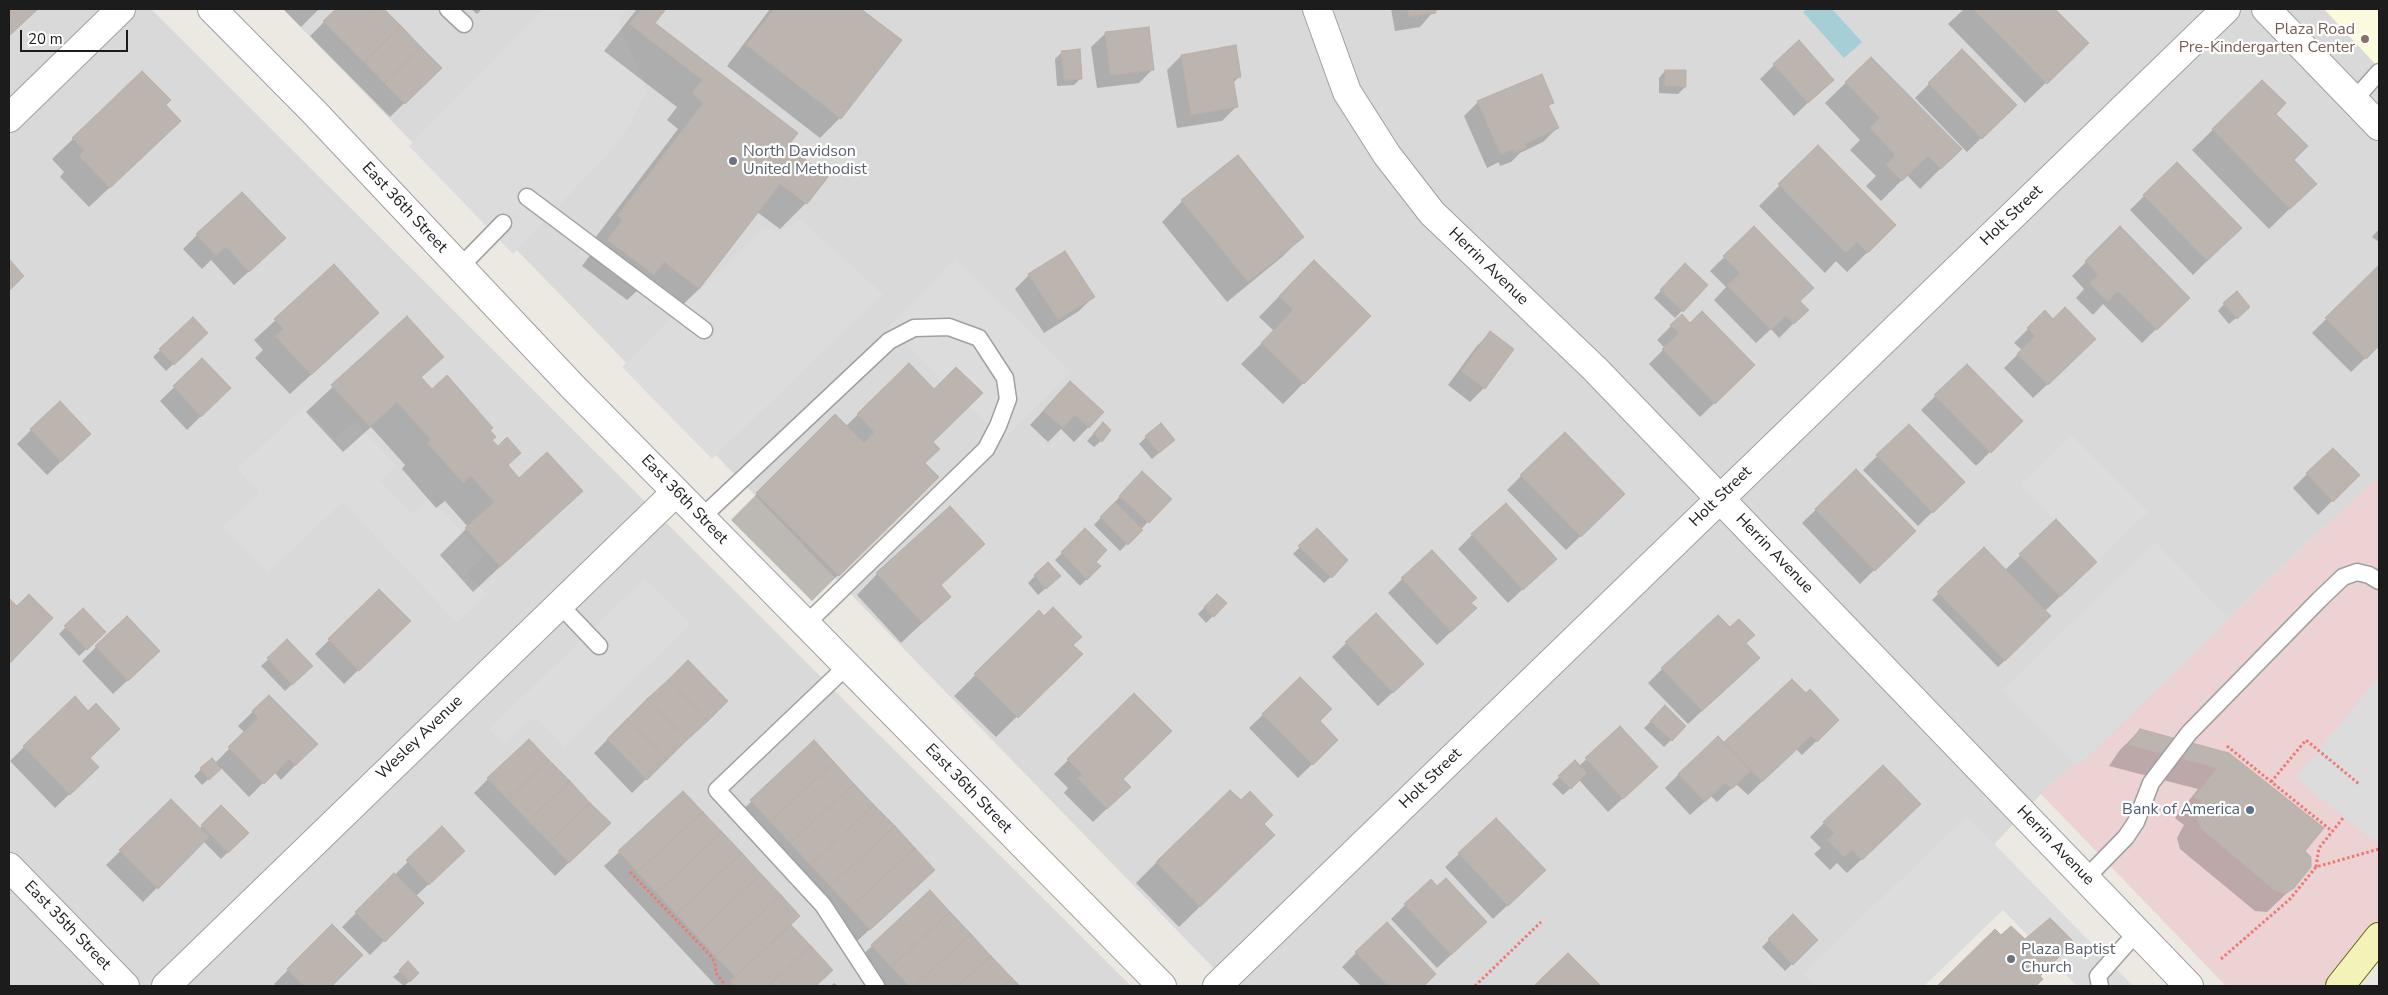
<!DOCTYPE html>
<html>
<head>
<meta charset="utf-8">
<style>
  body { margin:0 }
  #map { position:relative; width:2388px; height:995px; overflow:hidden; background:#ece8e2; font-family:"Nunito Sans",sans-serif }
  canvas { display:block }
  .frame { position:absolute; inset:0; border:10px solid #1c1c1c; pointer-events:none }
  .scale { position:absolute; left:20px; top:30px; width:108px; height:22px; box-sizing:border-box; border:2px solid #1c1c1c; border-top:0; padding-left:6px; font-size:15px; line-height:18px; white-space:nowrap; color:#1c1c1c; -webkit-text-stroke:4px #fff; paint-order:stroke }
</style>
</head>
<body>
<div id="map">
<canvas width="2388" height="995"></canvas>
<div class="frame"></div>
<div class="scale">20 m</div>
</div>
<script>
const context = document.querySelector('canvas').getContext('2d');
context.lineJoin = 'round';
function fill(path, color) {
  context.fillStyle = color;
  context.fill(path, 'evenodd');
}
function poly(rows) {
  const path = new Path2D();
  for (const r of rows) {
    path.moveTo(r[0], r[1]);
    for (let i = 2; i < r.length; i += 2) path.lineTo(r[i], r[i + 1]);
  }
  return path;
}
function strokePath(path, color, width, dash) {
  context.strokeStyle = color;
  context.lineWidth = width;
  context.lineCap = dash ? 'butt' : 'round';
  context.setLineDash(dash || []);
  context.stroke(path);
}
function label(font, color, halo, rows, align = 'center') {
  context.font = font + ' "Nunito Sans",sans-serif';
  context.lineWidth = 4.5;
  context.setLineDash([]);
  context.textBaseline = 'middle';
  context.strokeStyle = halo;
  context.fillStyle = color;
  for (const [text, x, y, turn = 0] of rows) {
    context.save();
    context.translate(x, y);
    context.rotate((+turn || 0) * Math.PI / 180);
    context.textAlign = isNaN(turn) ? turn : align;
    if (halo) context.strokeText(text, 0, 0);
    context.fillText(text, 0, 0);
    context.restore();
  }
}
fill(poly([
  [9,9,151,9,1131,986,9,986],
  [283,9,2379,9,2379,476,2041,794,1863,986,1231,986]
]), '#dad9d9');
fill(poly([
  [2379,476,2379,931,2330,986,2226,986,2041,794]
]), '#ecd2d2');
fill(poly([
  [2324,9,2379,9,2379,68]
]), '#fcfadc');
fill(poly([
  [543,9,628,9,618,21,647,91,630,124,612,150,513,254,409,146],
  [800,219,883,294,712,459,622,367,763,228,780,232],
  [955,259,1071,371,1004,440,888,327],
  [305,406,335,439,355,421,397,466,381,481,412,514,430,498,485,556,466,573,487,595,457,623,343,502,267,573,223,527,259,493,237,469],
  [2071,435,2148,512,2097,562,2020,485],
  [2155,542,2230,619,2077,767,2002,690],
  [645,578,691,624,564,747,538,720,530,719,504,744,489,729],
  [2379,677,2379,845,2295,778],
  [1967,816,2133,986,2077,986,2003,910,1924,986,1814,986,1803,973]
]), '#dcdcdc');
fill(poly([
  [1807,9,1832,9,1862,42,1844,58,1803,12]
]), '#a6ced7');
fill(poly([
  [9,9,37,9,9,35],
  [283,9,319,9,301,27],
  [337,9,382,9,440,68,390,117,310,36],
  [471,9,482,9,477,14],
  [637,9,664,9,653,23,786,146,806,203,780,229,757,212,699,289,673,314,639,289,627,300,582,266,597,246,592,242,678,129,667,120,677,107,604,51],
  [770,9,859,9,900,40,840,118,820,138,727,66],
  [1391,9,1446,9,1434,11,1420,27,1395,31],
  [1964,9,2054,9,2087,43,2025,103,1948,24],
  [1106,33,1153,69,1139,83,1097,88,1091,47],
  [1235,47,1240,76,1232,84,1236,107,1222,121,1177,128,1167,70,1181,56],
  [1962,51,2015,105,1967,152,1915,98],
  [1062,52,1081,78,1074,85,1057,86,1055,59],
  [1871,58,1960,149,1920,189,1907,175,1881,201,1866,186,1876,176,1850,150,1860,140,1825,103],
  [1774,65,1832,80,1794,116,1760,79],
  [1665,71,1685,87,1678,94,1659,93,1659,78],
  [142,73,159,141,89,207,60,177,64,172,52,159],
  [2262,82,2292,161,2315,184,2269,229,2192,150],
  [1478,102,1552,103,1548,107,1557,128,1543,142,1520,153,1511,162,1500,166,1499,162,1487,168,1464,116],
  [1818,147,1874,246,1847,272,1836,261,1825,273,1759,206],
  [2177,163,2240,228,2193,275,2130,210],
  [1182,201,1303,236,1282,257,1227,302,1162,222],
  [1754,228,1799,301,1807,310,1779,338,1771,329,1756,343,1714,300,1726,287,1710,271],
  [2120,228,2188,298,2142,343,2103,304,2093,315,2076,298,2084,289,2072,276],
  [2379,229,2379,242,2372,237],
  [197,235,270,252,234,285,211,260,202,269,183,249],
  [334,266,357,333,290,394,255,358,263,350,254,340],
  [2379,267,2379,345,2351,372,2312,333],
  [1678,272,1706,285,1675,318,1654,298],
  [1029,275,1093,297,1079,311,1044,333,1015,289],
  [1293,282,1369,316,1283,404,1241,364,1274,331,1259,317],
  [2224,304,2242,313,2229,324,2218,311],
  [2045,312,2080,353,2033,398,2004,368,2022,350,2014,343],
  [406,318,442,357,420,378,432,391,489,430,491,440,507,466,519,480,581,491,473,592,440,555,468,527,445,501,436,508,402,469,405,465,371,427,343,452,306,412],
  [193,319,206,333,166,371,153,357],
  [1690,324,1739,379,1700,417,1649,364,1665,348,1657,340,1671,326],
  [1490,333,1484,388,1470,402,1448,385,1476,347],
  [202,360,229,388,187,430,160,401],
  [909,365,932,442,923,463,937,477,812,601,731,520,835,415,846,426],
  [1967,365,2007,435,1976,466,1921,410],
  [1056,397,1103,412,1074,442,1061,429,1048,442,1030,425],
  [1909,425,1963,482,1918,526,1863,470],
  [31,430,75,448,47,475,17,444],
  [1096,431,1101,441,1094,447,1087,441],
  [1146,437,1167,446,1152,459,1139,444],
  [1856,471,1914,531,1860,584,1802,523],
  [2307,474,2358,475,2318,515,2293,488],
  [1521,476,1610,508,1566,550,1507,490],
  [1135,480,1170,499,1120,551,1094,525],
  [2056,521,2081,576,2045,611,2050,616,1998,667,1932,600,1984,548,2005,570],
  [1085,530,1094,562,1099,566,1080,586,1055,560],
  [1317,530,1331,577,1324,583,1293,554],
  [1472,535,1541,572,1508,603,1458,549],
  [1048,563,1053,582,1038,595,1028,583],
  [877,574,940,585,950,597,901,643,857,595],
  [1402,579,1470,603,1461,622,1437,645,1388,593],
  [379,591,409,621,344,684,315,654],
  [1217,595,1226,603,1206,623,1198,614],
  [9,600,17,608,51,618,9,662],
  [83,610,104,632,79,656,59,634],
  [1039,612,1081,654,996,737,954,696],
  [1376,614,1408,678,1378,706,1332,657],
  [287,641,304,673,285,691,261,666],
  [1744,644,1744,672,1688,724,1648,683,1662,669],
  [96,647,144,665,113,694,82,661],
  [1300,679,1318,721,1337,740,1298,778,1249,728],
  [1792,681,1824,734,1802,755,1796,749,1748,795,1736,784,1717,802,1711,796,1690,815,1665,788,1679,774,1724,744],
  [1134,695,1121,779,1129,787,1093,822,1064,793,1068,788,1054,774],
  [269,696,316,744,281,780,274,772,249,797,221,768,202,785,194,776,212,759,215,763,245,733,238,726],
  [1665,707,1685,726,1664,747,1644,728],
  [712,715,632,793,594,753,608,739],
  [1620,728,1642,781,1608,812,1579,780,1563,795,1552,784,1575,762,1579,766],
  [2140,730,2228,754,2304,852,2288,892,2267,912,2255,911,2180,849,2177,838,2184,825,2175,818,2198,789,2109,766,2119,751],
  [814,742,919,884,855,943,737,815],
  [24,747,83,781,55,808,10,761],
  [488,779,595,837,555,876,474,793],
  [683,793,789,925,831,970,815,986,716,986,604,866],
  [171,801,199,829,221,807,247,833,221,859,203,841,143,902,106,865],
  [1241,802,1262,824,1252,856,1179,927,1136,883,1157,862],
  [1906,818,1847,873,1837,863,1830,870,1814,854,1821,848,1810,837,1824,823],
  [442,828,449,865,416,896,422,903,370,955,342,927],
  [1459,854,1530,884,1493,919,1445,867],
  [930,892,1018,986,882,986,857,960],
  [1405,905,1471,936,1437,968,1391,919],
  [1793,916,1816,940,1785,971,1762,947],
  [332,926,361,955,330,986,276,986,274,984],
  [1995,931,2001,937,2025,941,2038,976,2041,979,2034,986,1939,986],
  [1356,953,1435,974,1423,986,1361,986,1342,967],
  [1568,955,1599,986,1535,986],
  [400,971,411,980,404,986,393,977],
  [834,983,838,986,831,986]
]), '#0003');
const building = poly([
  [9,9,38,9,9,36,9,9],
  [336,9,377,9,344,42,323,21,336,9],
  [377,9,384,9,401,26,364,62,344,42,377,9],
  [641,9,666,9,655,23,798,133,788,146,828,177,807,204,780,184,699,289,664,262,654,275,607,240,622,220,617,216,703,103,692,93,702,80,629,24,641,9],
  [774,9,861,9,902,40,841,119,746,45,774,9],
  [1407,9,1435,9,1436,13,1409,17,1407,9],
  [1973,9,2055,9,2089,43,2047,84,1973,9],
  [401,26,421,47,384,83,364,62,401,26],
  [1149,27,1154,70,1110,75,1105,32,1149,27],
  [1799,40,1834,80,1808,103,1773,64,1799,40],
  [1236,45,1241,77,1233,78,1238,107,1191,115,1181,55,1236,45],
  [421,47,442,68,405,104,384,83,421,47],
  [1080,49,1082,79,1064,80,1061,51,1080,49],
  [1962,49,2017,105,1982,139,1928,83,1962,49],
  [1871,57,1962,149,1941,169,1928,156,1902,181,1886,165,1895,155,1870,128,1880,118,1845,82,1871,57],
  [1665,70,1686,70,1686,87,1665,86,1665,70],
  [142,71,171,100,166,105,181,121,110,188,79,156,84,151,72,138,142,71],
  [1542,74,1554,103,1548,105,1559,128,1525,144,1527,148,1514,153,1513,149,1501,155,1477,101,1542,74],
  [2262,80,2286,103,2276,114,2308,146,2294,160,2317,184,2290,209,2212,129,2262,80],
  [1818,145,1896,225,1868,253,1857,242,1846,253,1778,184,1818,145],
  [1238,155,1304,237,1248,282,1181,200,1238,155],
  [2177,162,2242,228,2207,261,2143,195,2177,162],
  [242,192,286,238,249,272,226,247,216,256,196,234,242,192],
  [1754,226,1814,288,1800,301,1809,310,1794,324,1786,316,1771,330,1727,285,1740,273,1723,256,1754,226],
  [2120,226,2190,298,2157,330,2118,291,2108,302,2089,283,2098,275,2085,261,2120,226],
  [1065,251,1095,297,1058,320,1028,274,1065,251],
  [9,259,24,276,9,291,9,259],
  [1314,260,1371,316,1304,384,1261,343,1293,310,1279,296,1314,260],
  [1685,263,1708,285,1683,312,1660,290,1685,263],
  [334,264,379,313,311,375,275,336,283,329,274,319,334,264],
  [2379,265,2379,346,2366,359,2325,318,2379,265],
  [2237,291,2250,307,2237,319,2223,303,2237,291],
  [2065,307,2096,339,2048,385,2017,354,2035,336,2027,328,2045,310,2053,319,2065,307],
  [1702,311,1755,365,1715,404,1662,349,1679,333,1670,325,1682,314,1690,323,1702,311],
  [407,316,444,357,421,377,432,389,447,375,493,428,490,430,496,437,492,440,498,446,507,437,521,453,508,465,519,478,547,452,583,491,500,567,465,528,494,502,471,476,463,483,427,443,430,439,397,402,370,427,331,385,407,316],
  [193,317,208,333,174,365,159,349,193,317],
  [1490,331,1514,349,1485,389,1461,371,1490,331],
  [202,358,231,388,201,417,173,386,202,358],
  [909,363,934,389,956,367,983,393,933,442,940,449,925,463,939,477,839,576,756,493,835,414,864,443,874,432,857,414,909,363],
  [1967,364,2023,421,1991,453,1934,395,1967,364],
  [1070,381,1104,412,1089,428,1075,415,1063,428,1043,411,1070,381],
  [60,401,91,434,61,462,30,429,60,401],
  [1103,422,1111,430,1102,442,1093,434,1103,422],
  [1161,423,1175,440,1159,453,1145,436,1161,423],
  [1909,424,1965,482,1933,513,1876,455,1909,424],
  [1565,432,1625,494,1581,537,1520,475,1565,432],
  [2333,448,2360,475,2333,502,2306,473,2333,448],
  [1856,469,1916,531,1875,571,1815,509,1856,469],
  [1142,471,1172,499,1149,523,1119,496,1142,471],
  [1115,502,1143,530,1128,545,1100,517,1115,502],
  [1506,503,1557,559,1523,590,1471,534,1506,503],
  [950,506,985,544,941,585,951,597,922,623,876,573,950,506],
  [2056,519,2097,562,2060,597,2019,554,2056,519],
  [1085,528,1107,550,1096,562,1101,566,1087,580,1061,552,1085,528],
  [1317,528,1348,560,1332,578,1298,546,1317,528],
  [1984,547,2051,616,2005,661,1937,592,1984,547],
  [1432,550,1477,598,1471,603,1477,608,1451,632,1401,578,1432,550],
  [1048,562,1061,576,1046,589,1034,575,1048,562],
  [379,589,411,621,359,671,328,639,379,589],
  [29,594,53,618,9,664,9,598,17,606,29,594],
  [1217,594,1227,603,1214,617,1204,607,1217,594],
  [1053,607,1082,637,1073,645,1083,654,1018,718,974,674,1039,610,1044,616,1053,607],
  [83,608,106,632,87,650,64,626,83,608],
  [1376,613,1424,664,1393,693,1345,642,1376,613],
  [1718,615,1730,627,1739,619,1755,635,1746,643,1760,658,1702,711,1661,668,1718,615],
  [127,616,160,651,128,681,95,646,127,616],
  [287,639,313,666,292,685,267,658,287,639],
  [688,660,728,701,708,721,668,680,688,660],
  [1300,677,1332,709,1320,721,1338,740,1313,765,1262,714,1300,677],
  [1792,679,1806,693,1810,689,1839,720,1817,742,1811,736,1762,782,1724,742,1792,679],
  [668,680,708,721,687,740,647,699,668,680],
  [1134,693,1172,731,1123,779,1131,787,1107,809,1077,778,1082,774,1067,759,1134,693],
  [269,695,318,744,295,766,289,759,264,784,228,747,258,718,252,711,269,695],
  [75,696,88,711,96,703,120,729,90,758,99,767,70,795,23,746,75,696],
  [647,699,687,740,667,760,627,719,647,699],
  [1665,705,1686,726,1672,741,1650,721,1665,705],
  [627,719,667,760,647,780,607,739,627,719],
  [1620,726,1658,767,1623,799,1585,758,1620,726],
  [2140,729,2229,753,2324,828,2305,851,2311,857,2311,867,2294,888,2285,894,2275,891,2200,828,2197,816,2204,804,2194,797,2217,768,2128,745,2140,729],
  [1718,736,1751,771,1732,789,1725,783,1705,802,1678,774,1718,736],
  [529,739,549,760,508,800,487,778,529,739],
  [814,740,834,762,770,822,750,800,814,740],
  [212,758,221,769,209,780,200,768,212,758],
  [549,760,570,781,528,821,508,800,549,760],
  [1575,760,1587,773,1571,789,1558,776,1575,760],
  [834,762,854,784,790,843,770,822,834,762],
  [1883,765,1921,804,1862,860,1852,850,1844,857,1827,840,1834,833,1823,822,1883,765],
  [570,781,590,803,549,842,528,821,570,781],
  [854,784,874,805,810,865,790,843,854,784],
  [1230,790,1241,800,1250,791,1273,815,1264,824,1275,835,1200,907,1156,862,1230,790],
  [683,791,703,812,637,872,618,851,683,791],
  [171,799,209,837,158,889,119,850,171,799],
  [590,803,611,823,569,863,549,842,590,803],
  [221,805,249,833,228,853,201,825,221,805],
  [874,805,895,826,830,886,810,865,874,805],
  [703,812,722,832,657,893,637,872,703,812],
  [1496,818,1546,870,1508,906,1458,853,1496,818],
  [442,826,465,851,429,885,406,860,442,826],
  [895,826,915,848,850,908,830,886,895,826],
  [722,832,742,853,676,914,657,893,722,832],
  [915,848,935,870,870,930,850,908,915,848],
  [742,853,761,874,696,935,676,914,742,853],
  [394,873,424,903,385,942,355,912,394,873],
  [761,874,781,895,715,956,696,935,761,874],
  [1446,878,1487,922,1451,955,1404,904,1431,879,1437,886,1446,878],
  [930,890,950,912,891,967,871,945,930,890],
  [781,895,800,916,735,977,715,956,781,895],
  [950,912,971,934,914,986,909,986,891,967,950,912],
  [1793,914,1818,940,1793,965,1768,939,1793,914],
  [2050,918,2074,942,2040,976,2043,979,2036,986,1937,986,1995,929,2001,935,2011,926,2025,939,2050,918],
  [1387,922,1436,974,1424,986,1388,986,1355,952,1387,922],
  [332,924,363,955,332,986,304,986,287,969,332,924],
  [791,925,811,946,768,986,735,986,730,981,791,925],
  [971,934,991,956,958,986,914,986,971,934],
  [811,946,833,970,816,986,768,986,811,946],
  [1568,953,1601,986,1552,986,1543,977,1568,953],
  [991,956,1012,978,1003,986,958,986,991,956],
  [408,961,419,973,410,982,399,970,408,961],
  [1543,977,1552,986,1534,986,1543,977],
  [1012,978,1020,986,1003,986,1012,978]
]);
fill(building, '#bcb4af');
strokePath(building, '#bcafa6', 1);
const service = poly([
  [448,9,464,24],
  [2354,100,2379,72],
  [527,197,704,330],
  [460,267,503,223],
  [701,518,889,341,914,328,949,327,979,338,1005,378,1008,399,998,426,986,449,806,624],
  [559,604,599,646],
  [847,666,717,790,823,905,876,986],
  [2086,878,2126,837,2136,822,2151,783,2189,733,2319,600,2343,577,2357,572,2369,575,2379,581],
  [2100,986,2098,976,2137,932]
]);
const minor = poly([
  [1317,9,1347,92,1387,155,1432,213,1595,369,2189,986],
  [2266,9,2379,126],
  [9,118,121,9],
  [9,867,125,986],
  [166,986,676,492],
  [1217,986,2226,9]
]);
const tertiary = poly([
  [212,9,313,111,572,386,1162,986]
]);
const secondary = poly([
  [2340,986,2379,937]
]);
strokePath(service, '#a0a0a0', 19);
strokePath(minor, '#a0a0a0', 30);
strokePath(tertiary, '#a0a0a0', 30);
strokePath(secondary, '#62680e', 30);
strokePath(poly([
  [2227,746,2332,831],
  [2271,782,2306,740,2359,784],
  [2316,867,2319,848,2343,818],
  [630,872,710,955,715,963,716,973,726,986],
  [2221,959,2290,899,2316,867,2379,849],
  [1475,986,1541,922]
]), '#ed7972', 3, [2.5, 2.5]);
strokePath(service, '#fff', 16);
strokePath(minor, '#fff', 28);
strokePath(tertiary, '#fff', 28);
strokePath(secondary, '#f3f3b9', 28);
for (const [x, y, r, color] of [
  [2365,39,5,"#8d6e63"],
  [733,161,5,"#6b7280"],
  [2250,810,5,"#5c6f8a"],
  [2011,959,5,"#6b7280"]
]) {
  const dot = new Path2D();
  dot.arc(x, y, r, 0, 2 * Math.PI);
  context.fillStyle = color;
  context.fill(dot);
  strokePath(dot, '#fff', 2);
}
label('16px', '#785e54', '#fff', [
  ["Plaza Road",2355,30],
  ["Pre-Kindergarten Center",2355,48]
], 'right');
label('16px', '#5b616d', '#fff', [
  ["North Davidson",743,152],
  ["United Methodist",743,170],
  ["Plaza Baptist",2021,950],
  ["Church",2021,968]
], 'left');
label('16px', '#1c1c1c', '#fff', [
  ["East 36th Street",404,208,47],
  ["Holt Street",2012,216,-44],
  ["Herrin Avenue",1488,267,44],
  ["Holt Street",1721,497,-44],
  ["East 36th Street",684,500,46],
  ["Herrin Avenue",1774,554,46],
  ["Wesley Avenue",420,738,-44],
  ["Holt Street",1431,779,-44],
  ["East 36th Street",968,789,46],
  ["Herrin Avenue",2055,846,46],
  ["East 35th Street",67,926,46]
]);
label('16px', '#4e5e75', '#fff', [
  ["Bank of America",2240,810]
], 'right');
</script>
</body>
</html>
